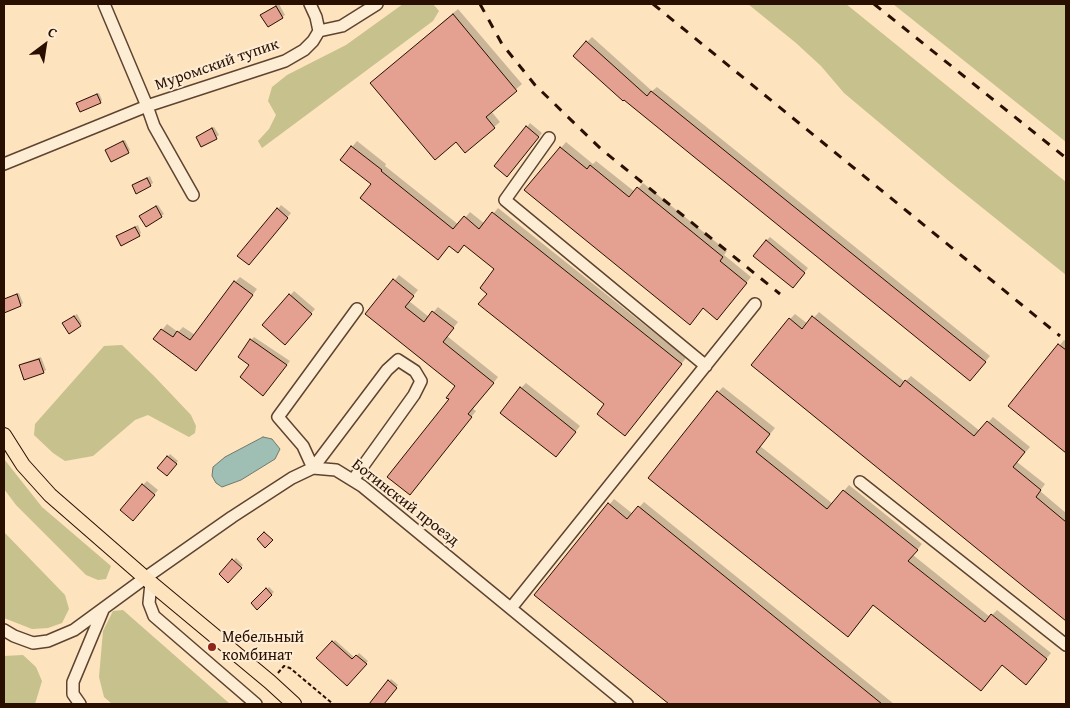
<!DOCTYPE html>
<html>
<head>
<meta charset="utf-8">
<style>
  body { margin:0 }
  #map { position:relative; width:1070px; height:708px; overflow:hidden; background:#fde3be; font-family:"Gentium Book Plus",serif }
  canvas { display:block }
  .frame { position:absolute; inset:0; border:5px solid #290f00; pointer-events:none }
  .north { position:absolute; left:20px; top:20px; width:50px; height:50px; -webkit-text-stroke:4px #feedd5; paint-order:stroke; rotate:31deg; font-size:14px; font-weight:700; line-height:20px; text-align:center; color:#290f00 }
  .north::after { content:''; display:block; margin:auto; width:18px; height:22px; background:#290f00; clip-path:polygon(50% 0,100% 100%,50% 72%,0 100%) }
</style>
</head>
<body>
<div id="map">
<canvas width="1070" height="708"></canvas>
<div class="frame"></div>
<div class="north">С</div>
</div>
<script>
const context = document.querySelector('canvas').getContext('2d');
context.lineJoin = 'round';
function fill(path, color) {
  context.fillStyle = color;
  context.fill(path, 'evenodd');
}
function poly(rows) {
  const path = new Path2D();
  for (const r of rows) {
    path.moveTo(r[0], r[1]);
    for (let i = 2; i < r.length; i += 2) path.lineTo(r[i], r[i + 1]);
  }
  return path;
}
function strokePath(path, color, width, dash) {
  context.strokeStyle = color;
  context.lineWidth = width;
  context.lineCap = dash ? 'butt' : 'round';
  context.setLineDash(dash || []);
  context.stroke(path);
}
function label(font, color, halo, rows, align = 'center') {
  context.font = font + ' "Gentium Book Plus",serif';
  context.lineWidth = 4;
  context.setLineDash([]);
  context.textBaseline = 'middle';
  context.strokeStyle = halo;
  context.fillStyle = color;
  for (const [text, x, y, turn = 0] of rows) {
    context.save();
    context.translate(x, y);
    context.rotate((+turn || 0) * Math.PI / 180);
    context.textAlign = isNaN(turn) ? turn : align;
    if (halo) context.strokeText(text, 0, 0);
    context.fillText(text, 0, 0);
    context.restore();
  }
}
fill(poly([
  [403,4,433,4,439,11,433,21,262,148,258,141,269,129,276,115,268,101,272,87,287,75,346,45],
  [748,4,846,4,1066,182,1066,275,949,181,844,93,821,66,796,43],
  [893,4,1066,4,1066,142],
  [122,345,154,376,191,415,196,426,195,433,189,437,148,415,135,420,93,456,65,461,53,453,34,435,35,424,104,346],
  [4,459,42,507,111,566,106,579,98,580,86,575,16,505,4,489],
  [4,532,65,595,69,609,62,623,48,628,32,629,4,618],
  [123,610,230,704,112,704,104,697,99,677,103,631,113,611],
  [23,655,36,667,42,681,35,704,4,704,4,656]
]), '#c6c18d');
const water = poly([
  [263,437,272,439,280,449,275,459,241,480,222,487,216,483,212,476,213,467,225,457,263,437]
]);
fill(water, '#9fbeb4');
strokePath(water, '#70786c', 1);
fill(poly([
  [279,4,285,15,282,17,264,13],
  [458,9,522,84,491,111,500,122,465,151,456,140,377,78],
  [592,37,652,91,657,87,990,356,975,374,623,98,587,42],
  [99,93,102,100,100,102,77,103,80,101],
  [530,123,542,133,511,172,527,127],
  [214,127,219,135,202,146,199,135],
  [125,140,130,150,128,152,109,148],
  [357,141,386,164,385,166,459,225,470,212,485,224,498,208,686,358,630,429,606,404,489,293,496,269,465,244,373,184,342,159],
  [566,142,593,164,596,161,635,192,643,183,727,251,724,255,751,277,722,313,704,307,695,318,561,148],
  [150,176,153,183,150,185,135,183],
  [158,205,164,214,146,225,143,214],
  [281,205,291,213,253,260,278,209],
  [138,225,141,233,139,235,120,234],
  [770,237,808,268,796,283,766,241],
  [399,275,418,290,409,301,429,317,438,307,458,322,447,336,498,377,473,409,476,411,415,488,450,399,457,386,367,314],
  [240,277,257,289,201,364,155,339,167,324,178,332,183,327,195,335,235,282],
  [294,291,315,309,288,340,264,325],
  [19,293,23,303,21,305,4,312,4,299],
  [819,312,905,382,911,376,980,431,993,417,1030,447,1017,462,1045,484,1040,491,1066,513,1066,613,1063,616,790,319,795,314,808,324],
  [77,314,82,323,80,325,66,321],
  [254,337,290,361,266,391,251,365,251,340],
  [1064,340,1066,341,1066,451,1010,406],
  [41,357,46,370,43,372,21,365,23,363],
  [526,383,580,426,561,450,521,388],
  [723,387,775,428,760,446,833,504,849,485,922,544,913,555,990,617,997,610,1051,653,1031,678,874,604,853,631,718,392],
  [170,454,178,461,170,472,159,467],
  [147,481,158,490,137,516,143,485],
  [614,499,633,514,644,502,894,704,671,704,536,594],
  [236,558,243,565,228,581,221,574],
  [269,587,274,592,257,608,253,603],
  [335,640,355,658,359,653,368,661,347,685,318,658],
  [391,679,398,685,383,704,372,704,371,703]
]), '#0003');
const building = poly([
  [276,6,283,18,268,27,260,15,276,6],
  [453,14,517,91,486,117,495,128,465,153,456,142,435,160,370,83,453,14],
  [586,41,647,96,651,91,986,362,970,381,624,100,623,101,573,56,586,41],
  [97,94,101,103,80,112,76,103,97,94],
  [526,126,539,137,507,177,494,166,526,126],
  [212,128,217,139,201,147,196,137,212,128],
  [123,141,129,153,111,162,105,150,123,141],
  [351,146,382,170,381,171,453,229,464,216,479,229,492,212,682,364,625,436,597,414,604,404,478,304,487,294,480,288,494,269,464,245,458,253,449,246,438,260,360,198,371,184,340,160,351,146],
  [560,147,587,169,590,165,629,197,637,187,723,257,720,261,747,283,717,320,703,308,690,325,524,190,560,147],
  [147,178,151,186,136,194,132,185,147,178],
  [156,206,162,217,146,227,139,216,156,206],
  [277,208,288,218,249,265,237,256,277,208],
  [135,227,140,236,121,246,116,236,135,227],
  [766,240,805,273,793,288,753,256,766,240],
  [393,279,414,296,405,307,424,322,432,311,454,328,443,342,494,383,468,414,472,417,410,495,387,477,449,399,446,398,455,386,365,314,393,279],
  [234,281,253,295,196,371,153,339,161,329,173,337,177,331,190,340,234,281],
  [17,294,21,306,4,313,4,299,17,294],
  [289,294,312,314,285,345,262,325,289,294],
  [74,316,81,326,69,334,62,323,74,316],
  [812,316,900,387,905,380,974,436,987,421,1025,452,1013,467,1041,490,1036,497,1066,522,1066,621,751,365,789,318,802,329,812,316],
  [250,339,287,365,263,396,240,377,249,365,238,357,250,339],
  [1058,344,1066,350,1066,453,1008,406,1058,344],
  [39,359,44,373,24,380,19,365,39,359],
  [520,387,576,432,556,457,500,413,520,387],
  [717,391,770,434,756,452,827,509,843,490,918,550,908,561,985,622,991,614,1047,659,1026,685,1002,665,981,691,873,605,848,637,648,478,717,391],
  [167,456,177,464,167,476,157,468,167,456],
  [142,484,155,495,133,521,120,510,142,484],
  [608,503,627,519,638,506,882,704,669,704,534,595,608,503],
  [264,532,273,540,265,548,257,539,264,532],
  [232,559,242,568,228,583,219,574,232,559],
  [266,588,272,595,257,610,251,603,266,588],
  [332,641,352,659,356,655,367,664,347,686,316,658,332,641],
  [388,680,397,688,384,704,369,704,388,680]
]);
fill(building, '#e4a191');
strokePath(building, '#290f00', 1);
const minor = poly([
  [104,4,147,106,154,126,193,195],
  [319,31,342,26,377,4],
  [549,138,505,200,706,366],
  [4,164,147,106,285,61,304,50,313,41,319,31,316,17,310,4],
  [353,480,414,395,421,381,415,371,398,360,387,370,313,468,303,446,278,417,357,309],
  [860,482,1066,645],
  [151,583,149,603,154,616,256,704],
  [511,608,755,304],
  [4,630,14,636,33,643,48,641,74,630,145,578,232,517,292,478,313,468,336,470,362,486,627,704],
  [80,704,73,694,73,682,103,610]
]);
const major = poly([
  [4,435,23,465,50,495,151,583,270,682,294,704]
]);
strokePath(minor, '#5e4430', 14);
strokePath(major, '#290f00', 16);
strokePath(poly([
  [278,673,284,666,290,668,333,704]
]), '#290f00', 2, [4, 2.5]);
strokePath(minor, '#feedd5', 11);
strokePath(major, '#fde3be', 14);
strokePath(poly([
  [480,4,502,44,535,85,601,149,780,294],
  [653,4,1060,336],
  [874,4,1066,158]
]), '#290f00', 3, [9, 9]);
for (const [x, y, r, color] of [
  [212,647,5,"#8f2418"]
]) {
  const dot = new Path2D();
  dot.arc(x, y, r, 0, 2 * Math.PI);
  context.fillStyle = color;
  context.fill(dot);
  strokePath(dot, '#feedd5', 2);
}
label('16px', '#290f00', '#feedd5', [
  ["Муромский тупик",217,65,-19],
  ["Ботинский проезд",405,503,38]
]);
label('16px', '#290f00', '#feedd5', [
  ["Мебельный",222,638],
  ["комбинат",222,656]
], 'left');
</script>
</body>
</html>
